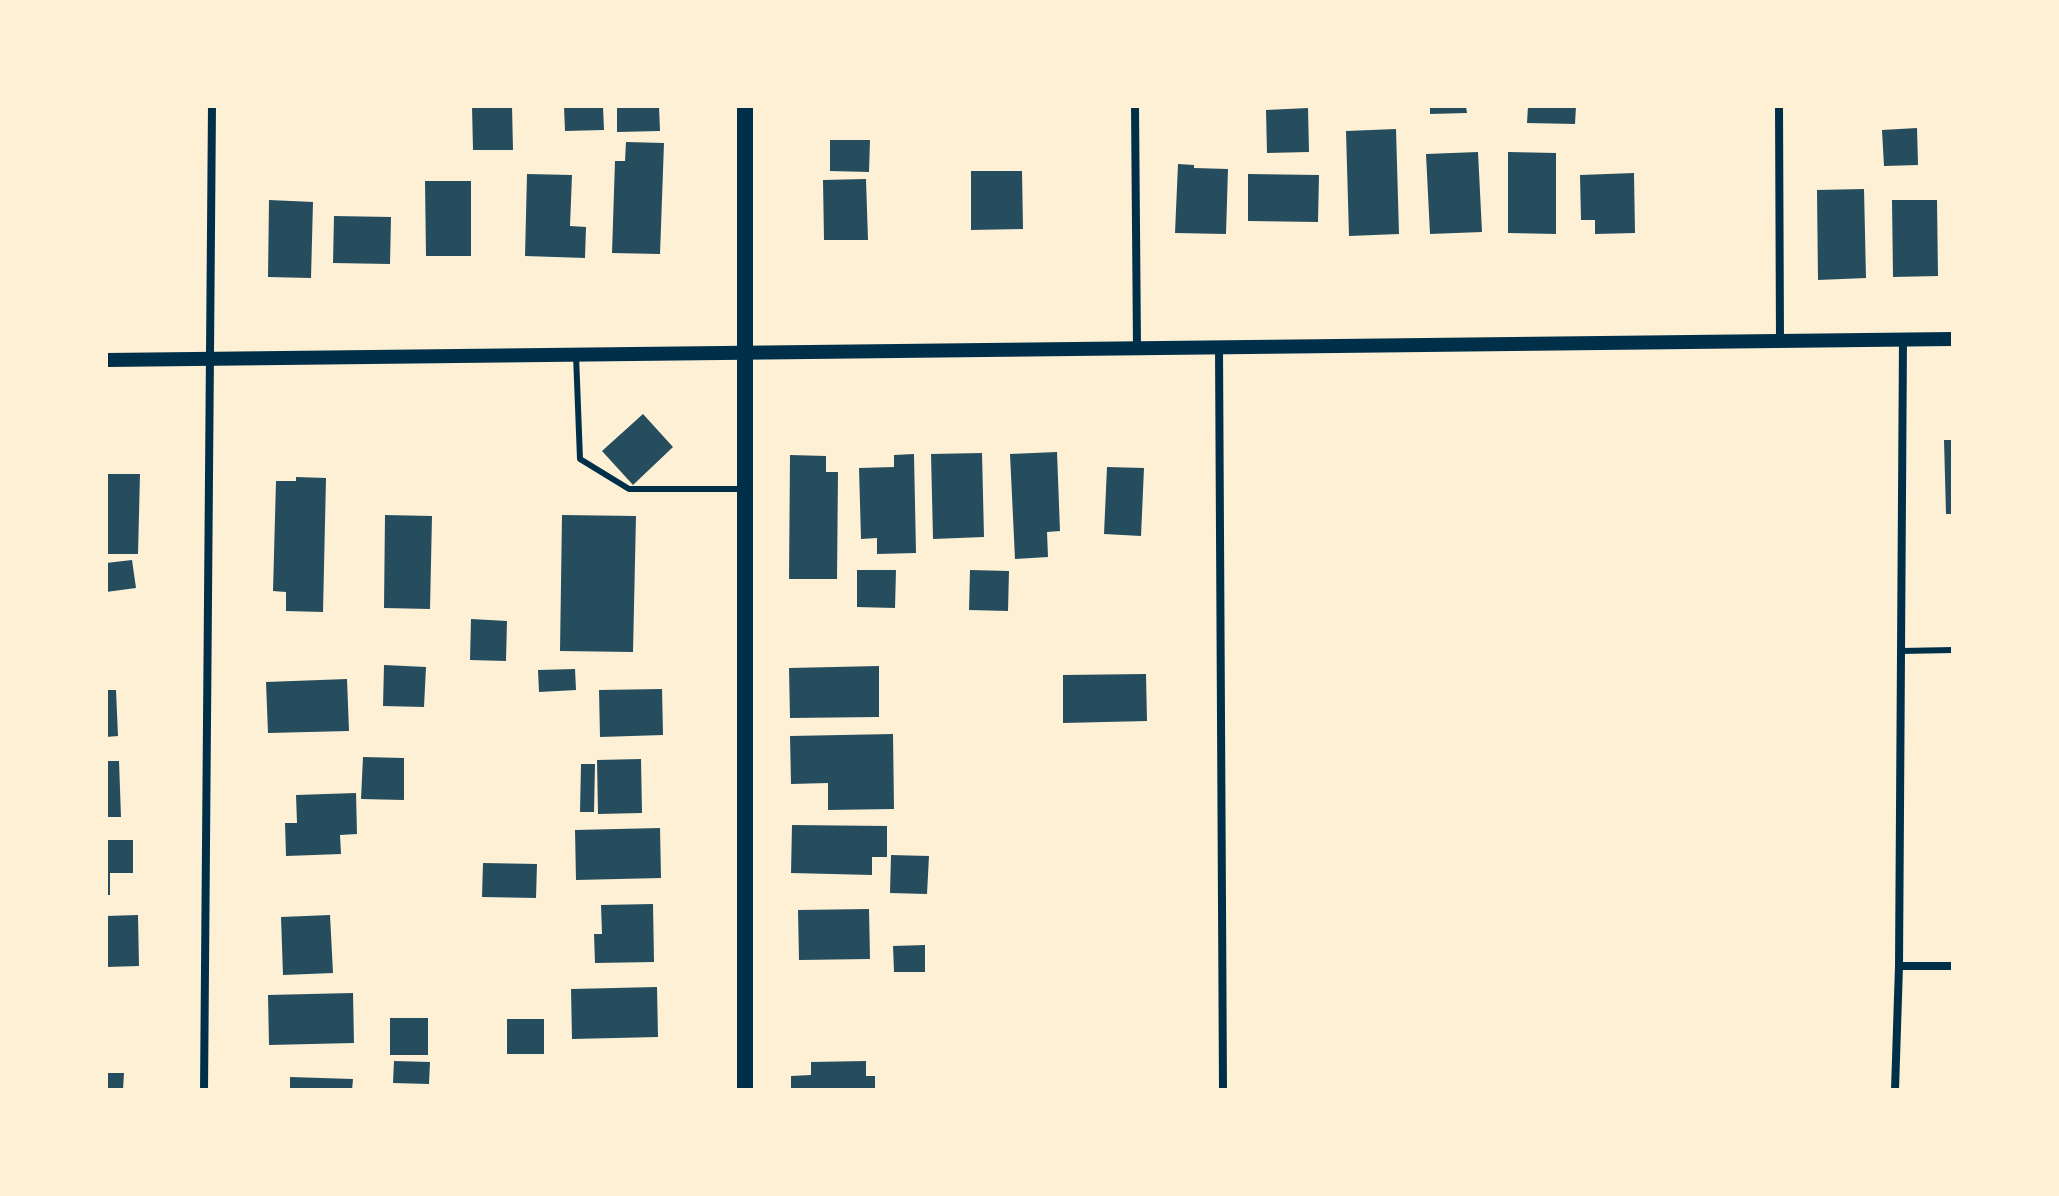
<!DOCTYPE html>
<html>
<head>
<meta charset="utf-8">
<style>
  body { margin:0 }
  #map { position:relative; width:2059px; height:1196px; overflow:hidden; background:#fdf0d5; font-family:"PT Serif",serif }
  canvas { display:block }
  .frame { position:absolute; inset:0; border:108px solid #fdf0d5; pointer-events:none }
</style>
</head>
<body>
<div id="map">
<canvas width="2059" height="1196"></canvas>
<div class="frame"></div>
</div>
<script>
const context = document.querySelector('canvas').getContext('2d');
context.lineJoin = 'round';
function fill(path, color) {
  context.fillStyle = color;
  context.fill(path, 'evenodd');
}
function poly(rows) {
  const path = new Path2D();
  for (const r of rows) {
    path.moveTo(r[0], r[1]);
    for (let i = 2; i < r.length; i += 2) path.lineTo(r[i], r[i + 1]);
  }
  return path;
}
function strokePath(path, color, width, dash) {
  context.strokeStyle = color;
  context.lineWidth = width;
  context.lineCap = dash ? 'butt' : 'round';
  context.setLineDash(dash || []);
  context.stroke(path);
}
fill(poly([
  [472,106,512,106,513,150,473,150],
  [564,106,603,106,604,130,565,131],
  [617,106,659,106,660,131,617,132],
  [1430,106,1466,106,1467,113,1430,114],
  [1528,106,1576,106,1575,124,1527,123],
  [1308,108,1309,152,1267,153,1266,110],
  [1917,128,1918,165,1884,166,1882,130],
  [1396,129,1399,234,1349,236,1346,131],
  [830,140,870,140,869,172,830,171],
  [626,142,664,143,660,254,612,253,615,161,625,161],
  [1478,152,1482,232,1430,234,1426,154],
  [1508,152,1556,153,1556,234,1508,233],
  [1178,164,1194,165,1194,168,1228,169,1226,234,1175,233],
  [971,171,1022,171,1023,229,971,230],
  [1634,173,1635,233,1595,234,1595,220,1581,220,1580,175],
  [527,174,572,175,570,226,586,227,585,258,525,256],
  [1248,174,1319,175,1318,222,1248,221],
  [866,179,868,240,824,240,823,180],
  [425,181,471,181,471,256,426,256],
  [1864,189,1866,278,1818,280,1817,190],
  [269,200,313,202,311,278,268,277],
  [1892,200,1937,200,1938,276,1893,277],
  [334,216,391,217,390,264,333,263],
  [643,414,673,447,633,485,602,451],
  [1944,440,1953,440,1953,514,1946,514],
  [1057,452,1060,531,1047,532,1048,557,1015,559,1010,454],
  [982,453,984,537,933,539,931,454],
  [914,454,916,553,877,554,877,538,861,539,859,468,894,467,894,455],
  [790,455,826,456,826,472,838,472,837,579,789,579],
  [1107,467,1144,468,1141,536,1104,534],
  [106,474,140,474,138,554,106,554],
  [296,477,326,478,323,612,286,611,286,592,273,591,276,481,296,481],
  [385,515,432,516,430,609,384,608],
  [562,515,636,516,633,652,560,651],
  [132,560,136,588,106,592,106,563],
  [857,570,896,570,895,608,857,607],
  [970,570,1009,571,1008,611,969,610],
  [471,619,507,621,506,661,470,660],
  [384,665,426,667,424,707,383,706],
  [879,666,879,717,790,718,789,668],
  [575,669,576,690,539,692,538,670],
  [1146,674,1147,721,1063,723,1063,675],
  [347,679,349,731,268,733,266,682],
  [662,689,663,735,600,737,599,690],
  [106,690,116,690,118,736,106,737],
  [893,734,894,809,828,810,828,783,791,784,790,736],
  [363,757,404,758,404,800,361,799],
  [641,759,642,813,598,814,597,760],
  [106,761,119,761,121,817,106,817],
  [581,764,595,764,594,812,580,812],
  [356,793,357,834,340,835,341,854,286,856,285,823,297,823,296,795],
  [792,825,887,826,887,857,872,857,872,875,791,873],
  [660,828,661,878,576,880,575,830],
  [106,840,133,840,133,873,110,873,110,895,106,895],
  [891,855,929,856,927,894,890,893],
  [483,863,537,864,536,898,482,897],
  [653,904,654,962,595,963,594,934,602,934,601,905],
  [869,909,870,959,799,960,798,910],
  [138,915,139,966,106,967,106,916],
  [330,915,333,973,283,975,281,917],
  [925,945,925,972,894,972,893,946],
  [657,987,658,1037,572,1039,571,989],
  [353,993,354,1043,269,1045,268,995],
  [390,1018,428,1018,428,1055,390,1055],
  [507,1019,544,1019,544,1054,507,1054],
  [394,1061,430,1062,429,1084,393,1083],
  [866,1061,866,1076,875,1076,875,1090,791,1090,791,1076,811,1075,811,1062],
  [106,1073,124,1073,123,1090,106,1090],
  [290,1077,353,1079,352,1090,290,1090]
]), '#264d5e');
strokePath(poly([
  [576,355,580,459,629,489,743,489],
  [1901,651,1953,650]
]), '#003049', 6);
strokePath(poly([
  [1135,106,1137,348],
  [1779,106,1780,341],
  [1219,348,1223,1090],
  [1899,966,1953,966],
  [204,1090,212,106],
  [1895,1090,1899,966,1903,339]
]), '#003049', 8);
strokePath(poly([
  [106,360,1953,339]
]), '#003049', 14);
strokePath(poly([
  [745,1090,745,106]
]), '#003049', 16);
</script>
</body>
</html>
